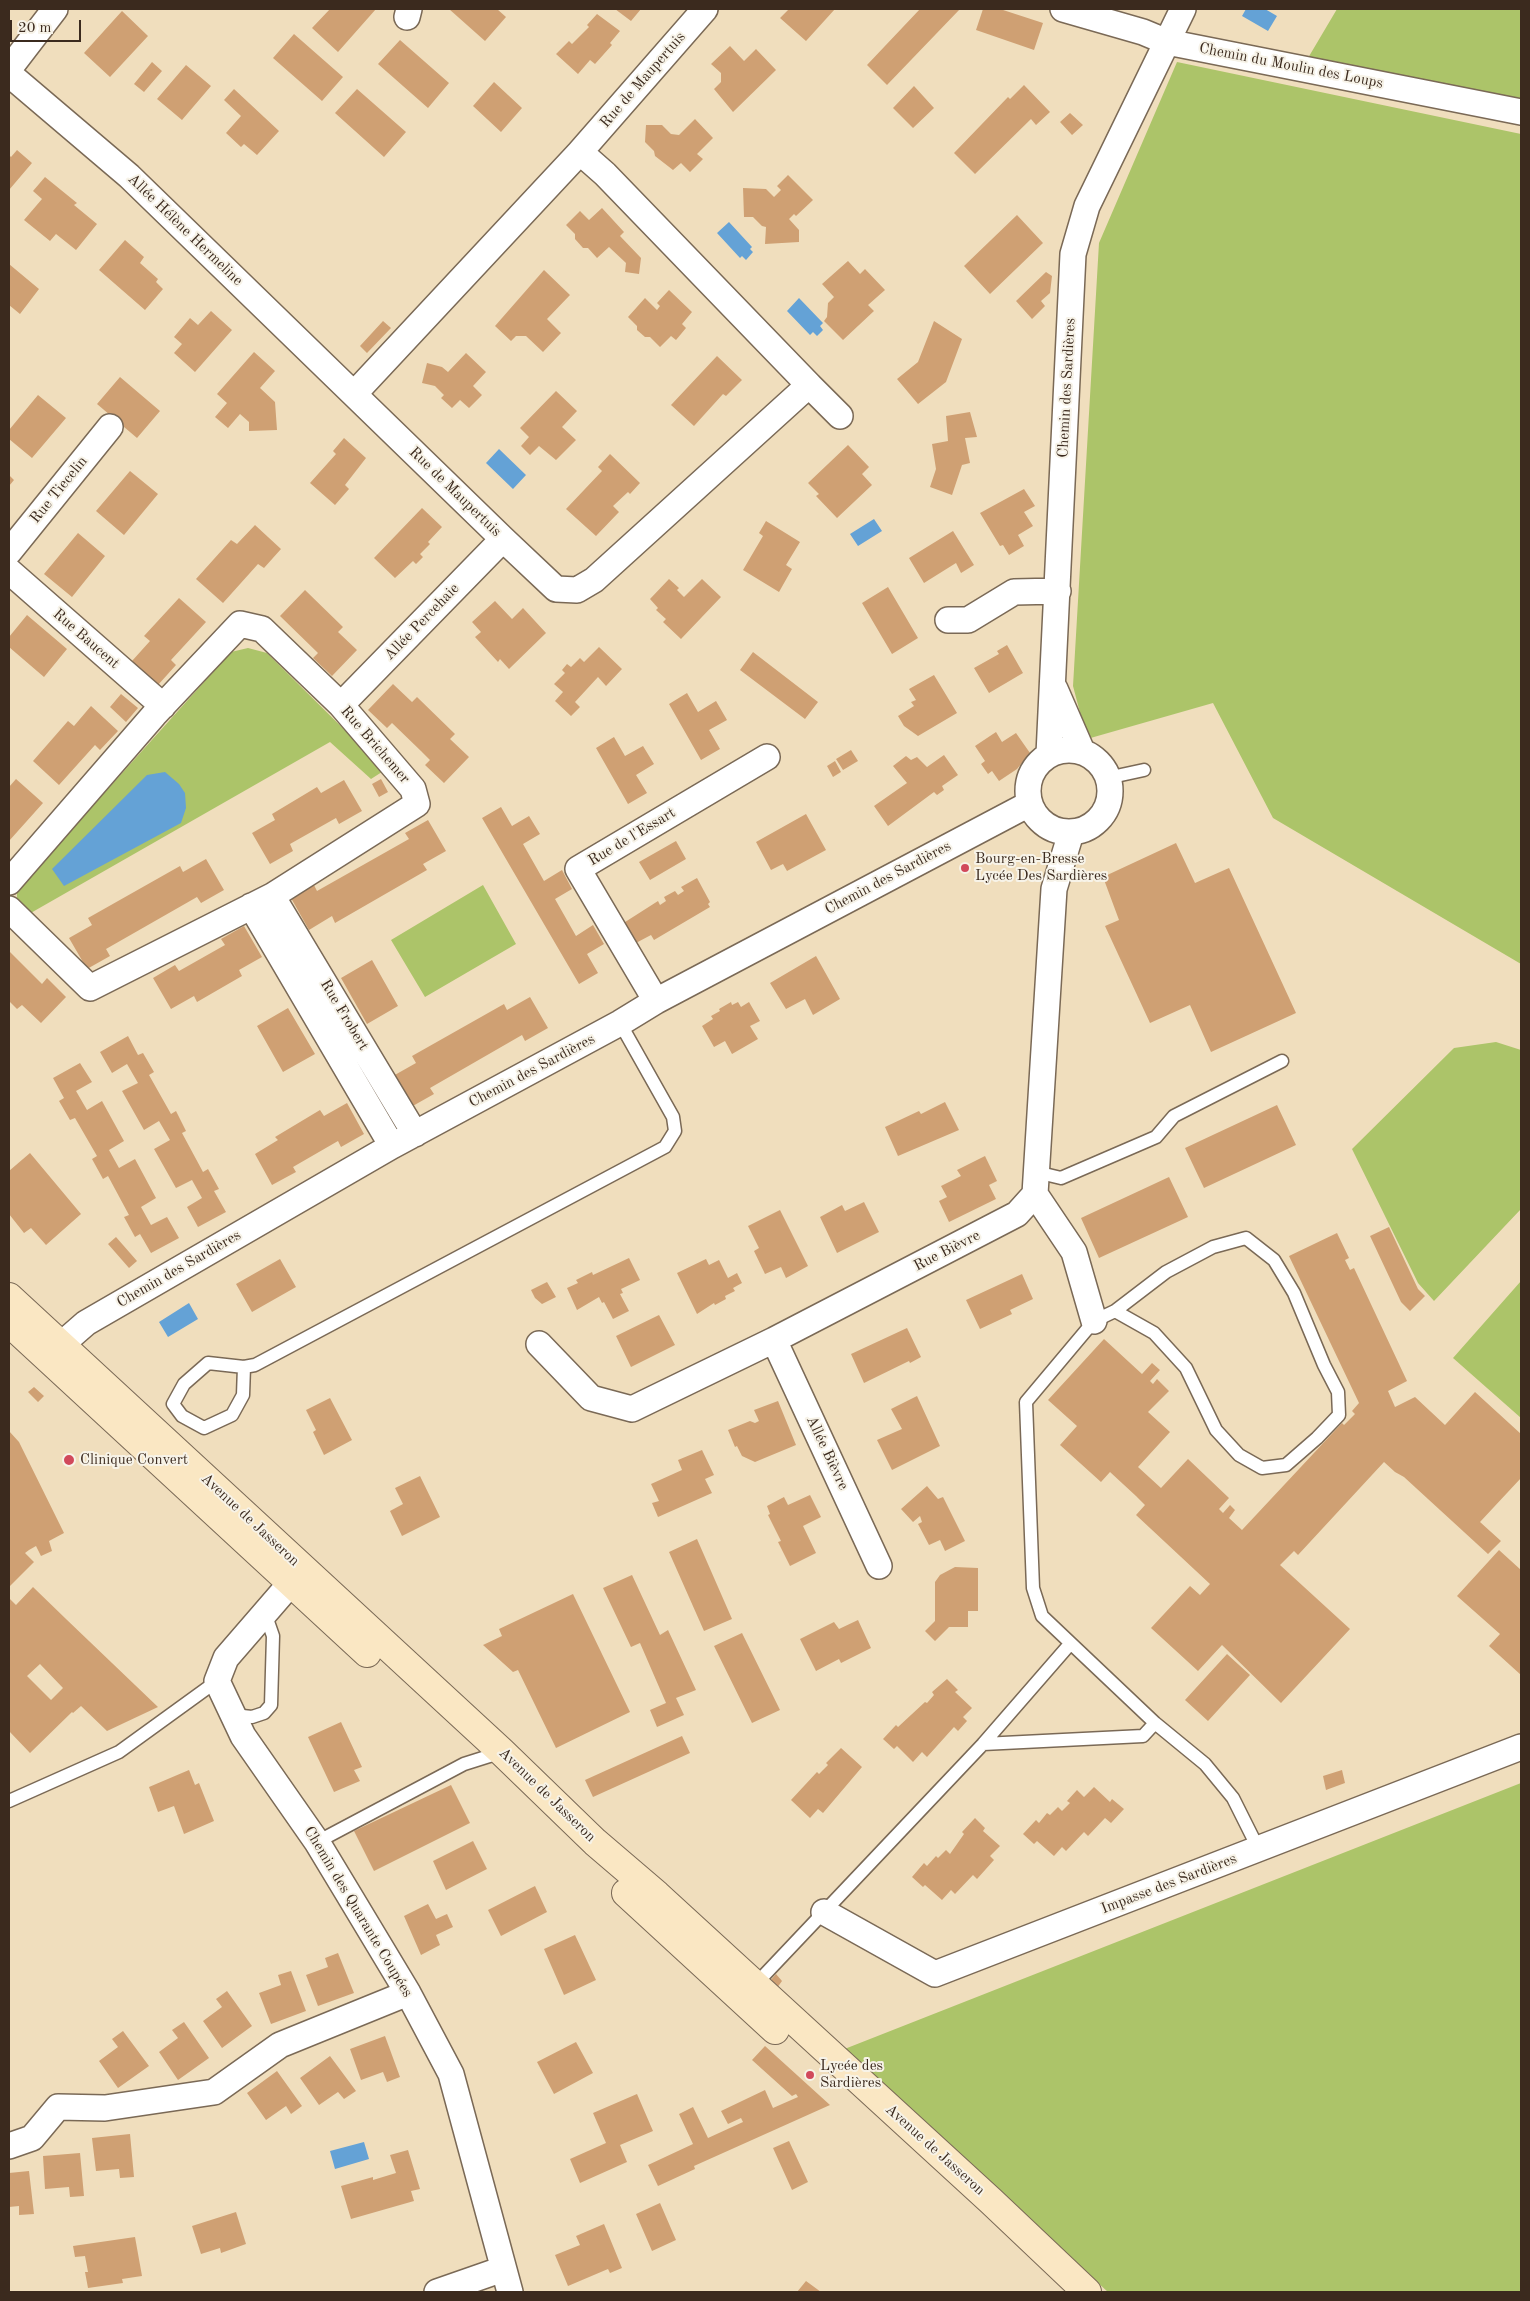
<!DOCTYPE html>
<html>
<head>
<meta charset="utf-8">
<style>
  body { margin:0 }
  #map { position:relative; width:1530px; height:2301px; overflow:hidden; background:#f0debd; font-family:"Old Standard TT",serif }
  canvas { display:block }
  .frame { position:absolute; inset:0; border:10px solid #3b2a1e; pointer-events:none }
  .scale { position:absolute; left:10px; top:20px; width:71px; height:22px; box-sizing:border-box; border:2px solid #3b2a1e; border-top:0; padding-left:6px; font-size:15px; line-height:18px; white-space:nowrap; color:#3b2a1e; -webkit-text-stroke:4px #f7f3e8; paint-order:stroke }
</style>
</head>
<body>
<div id="map">
<canvas width="1530" height="2301"></canvas>
<div class="frame"></div>
<div class="scale">20 m</div>
</div>
<script>
const context = document.querySelector('canvas').getContext('2d');
context.lineJoin = 'round';
function fill(path, color) {
  context.fillStyle = color;
  context.fill(path, 'evenodd');
}
function poly(rows) {
  const path = new Path2D();
  for (const r of rows) {
    if (r.length === 3) {
      path.moveTo(r[0] + r[2], r[1]);
      path.arc(r[0], r[1], r[2], 0, 2 * Math.PI);
      continue;
    }
    path.moveTo(r[0], r[1]);
    for (let i = 2; i < r.length; i += 2) path.lineTo(r[i], r[i + 1]);
  }
  return path;
}
function strokePath(path, color, width, dash) {
  context.strokeStyle = color;
  context.lineWidth = width;
  context.lineCap = dash ? 'butt' : 'round';
  context.setLineDash(dash || []);
  context.stroke(path);
}
function label(font, color, halo, rows, align = 'center') {
  context.font = font + ' "Old Standard TT",serif';
  context.lineWidth = 4;
  context.setLineDash([]);
  context.textBaseline = 'middle';
  context.strokeStyle = halo;
  context.fillStyle = color;
  for (const [text, x, y, turn = 0] of rows) {
    context.save();
    context.translate(x, y);
    context.rotate((+turn || 0) * Math.PI / 180);
    context.textAlign = isNaN(turn) ? turn : align;
    if (halo) context.strokeText(text, 0, 0);
    context.fillText(text, 0, 0);
    context.restore();
  }
}
fill(poly([
  [1337,9,1521,9,1521,102,1308,58],
  [1177,62,1521,134,1521,964,1273,818,1213,703,1087,739,1073,686,1099,243],
  [248,648,267,653,385,770,371,779,330,742,29,914,17,902,17,890,231,652],
  [483,885,516,944,425,997,391,940],
  [1496,1042,1521,1050,1521,1209,1434,1301,1418,1283,1352,1149,1454,1048],
  [1521,1281,1521,1418,1453,1358],
  [1521,1783,1521,2292,1108,2292,842,2050]
]), '#acc469');
fill(poly([
  [1246,9,1265,9,1277,16,1268,31,1242,16],
  [729,222,752,247,750,249,753,252,746,260,742,256,740,258,717,233],
  [799,298,823,323,820,326,823,330,817,336,813,332,810,335,787,311],
  [499,449,526,475,513,489,486,463],
  [874,519,882,531,858,546,850,534],
  [165,772,179,784,185,793,186,808,181,823,64,886,52,869,147,775],
  [189,1303,198,1319,168,1337,159,1322],
  [364,2142,369,2159,335,2169,330,2151]
]), '#64a2d6');
fill(poly([
  [330,9,376,9,338,52,312,28],
  [449,9,497,9,506,17,485,41],
  [615,9,641,9,631,21],
  [789,9,835,9,806,41,780,18],
  [920,9,960,9,887,85,867,65],
  [983,9,1000,9,1043,23,1034,50,976,30],
  [122,11,148,36,110,77,84,53],
  [597,14,620,31,610,43,612,45,595,64,590,60,578,74,556,54,569,41,572,44,589,27,587,25],
  [294,34,343,77,322,101,273,58],
  [400,40,449,83,428,108,378,64],
  [730,46,744,61,756,49,776,70,733,112,714,89,721,82,721,73,711,64],
  [152,62,162,71,144,92,134,84],
  [186,65,211,86,182,120,157,99],
  [494,82,522,108,501,132,473,106],
  [1024,85,1050,112,1036,125,1031,119,975,174,954,153,1008,97,1010,99],
  [914,86,934,108,913,128,893,108],
  [234,89,279,131,257,155,244,144,241,147,226,133,241,116,224,100],
  [357,89,406,132,384,157,335,113],
  [1070,113,1083,125,1072,135,1060,122],
  [695,119,713,138,697,154,703,159,690,172,681,163,673,170,655,156,654,151,645,142,646,125,662,125,671,134,679,135],
  [17,150,32,163,9,190,9,155,11,157],
  [788,175,813,200,796,216,794,214,789,219,799,230,799,242,765,244,766,227,762,226,753,217,744,217,743,188,766,189,774,197,781,190,777,186],
  [45,177,77,203,74,205,97,224,76,250,56,234,50,241,24,220,42,199,33,191],
  [602,208,624,232,620,236,641,258,639,274,625,272,626,263,609,247,597,258,588,248,583,248,575,239,575,234,566,225,580,211,589,220],
  [1017,215,1043,243,990,294,964,266],
  [125,240,144,257,140,263,158,279,156,282,163,289,145,310,99,270],
  [848,261,860,274,865,269,885,290,868,305,874,311,843,340,824,321,827,317,828,303,834,297,822,284],
  [9,264,39,289,20,314,9,305],
  [544,270,570,295,547,319,561,333,543,352,526,336,516,336,511,341,495,326],
  [1046,272,1052,276,1050,293,1041,301,1045,306,1032,319,1016,301],
  [669,290,692,312,682,324,686,328,676,340,671,336,660,347,650,337,645,337,637,330,637,326,628,317,645,298,657,310,660,306,657,303],
  [211,311,232,330,195,372,174,353,182,344,174,337,190,318,198,325],
  [383,321,391,328,367,353,360,346],
  [934,321,962,339,946,382,918,404,897,379,918,362],
  [254,352,275,371,260,388,275,402,277,430,249,431,249,422,240,414,228,428,215,417,227,403,217,394],
  [466,353,486,372,473,386,482,395,469,408,460,400,452,408,441,398,444,395,435,386,422,383,427,363,442,367,448,372],
  [717,356,742,380,726,396,723,394,694,426,671,405],
  [120,377,160,411,137,438,97,404],
  [556,391,577,411,562,427,576,440,556,460,539,446,530,455,521,446,529,437,520,428],
  [38,395,66,418,32,458,9,439,9,430],
  [970,412,977,437,965,438,970,463,962,465,952,495,930,487,936,469,932,444,948,441,946,416],
  [344,438,366,458,345,485,349,489,335,505,310,483,336,454,333,451],
  [848,445,869,467,862,474,872,485,837,518,816,496,819,494,808,483],
  [610,454,640,483,630,494,628,492,613,506,619,512,596,536,566,509,602,471,598,467],
  [130,471,158,494,124,535,96,511],
  [9,475,14,480,9,486],
  [1024,489,1035,506,1024,512,1033,526,1018,535,1024,546,1009,555,1003,545,1000,546,980,513],
  [422,508,442,527,428,542,430,544,420,554,423,557,416,564,413,561,395,578,374,558],
  [766,521,800,542,786,565,792,569,779,592,743,570,763,536,759,533],
  [255,525,281,549,264,568,258,564,223,603,196,579,231,540,237,544],
  [953,531,974,565,961,573,956,563,924,583,909,558],
  [78,533,105,556,72,597,44,574],
  [669,579,679,588,677,590,684,597,702,579,721,597,681,639,663,622,666,619,656,610,658,608,650,599],
  [888,587,918,638,892,654,862,603],
  [305,590,343,627,338,632,357,650,332,676,313,658,318,653,280,616],
  [179,598,206,622,171,660,176,665,158,685,132,661,150,641,144,636],
  [495,601,512,619,523,608,546,633,509,669,500,659,498,662,475,637,481,632,472,622],
  [27,615,67,649,44,677,9,647,9,637],
  [1007,645,1023,673,989,693,974,668,999,654,997,651],
  [599,647,622,669,606,686,598,677,575,702,580,707,571,716,555,701,563,692,554,684,565,673,562,670,567,664,571,667,580,658,584,662],
  [753,652,818,702,805,719,740,670],
  [934,675,957,713,918,736,904,726,898,716,914,706,911,702,916,700,909,689],
  [393,684,412,702,417,697,455,734,450,739,469,757,444,783,425,765,430,760,421,751,392,723,387,728,368,710],
  [687,693,698,712,716,701,727,720,709,730,720,749,701,760,669,704],
  [121,694,138,708,126,722,110,707],
  [91,706,118,731,100,750,95,745,59,785,33,761,68,721,74,726],
  [996,732,1002,742,1016,733,1030,753,1017,769,999,781,992,771,988,774,981,764,985,761,975,746],
  [614,737,625,756,643,746,654,764,636,775,647,793,628,804,596,748],
  [851,750,858,761,843,770,836,759],
  [944,755,958,775,942,786,944,790,937,795,934,792,888,826,874,806,907,783,893,766,906,756,911,760,917,757,927,767],
  [835,761,841,772,833,777,827,766],
  [16,779,43,803,9,841,9,787],
  [381,779,388,792,379,797,372,784],
  [344,780,362,811,339,824,336,818,290,844,293,851,270,864,252,833,275,820,272,814,317,787,321,793],
  [501,807,512,826,529,816,540,834,523,844,544,881,562,870,572,889,555,899,576,936,593,925,604,944,587,954,598,973,579,984,482,818],
  [806,814,826,850,787,871,783,864,771,870,756,842],
  [428,820,446,851,423,864,427,870,335,923,332,916,309,930,291,898,314,885,317,891,409,839,405,833],
  [676,841,686,859,650,880,639,862],
  [1176,843,1195,883,1229,868,1296,1013,1211,1052,1190,1005,1150,1023,1105,926,1119,920,1103,877],
  [206,859,224,890,201,903,197,897,106,949,110,956,87,969,69,938,92,925,88,918,180,866,183,872],
  [697,878,710,902,708,904,710,907,654,940,651,935,634,944,622,924,658,901,660,905,666,901,664,897,675,891,678,895,684,891,681,887],
  [244,926,262,957,239,970,242,976,197,1002,194,996,171,1009,153,978,175,965,179,971,225,945,221,939],
  [9,951,42,984,47,978,66,997,41,1023,22,1005,17,1009,9,1001],
  [816,956,840,999,813,1015,805,999,786,1009,770,983],
  [372,960,398,1006,367,1024,341,978],
  [530,997,548,1028,525,1041,522,1035,430,1088,434,1094,411,1107,393,1076,416,1063,412,1056,504,1004,507,1010],
  [731,1002,732,1005,738,1002,741,1007,749,1002,760,1021,750,1026,758,1039,732,1054,725,1041,714,1047,702,1026,713,1019,711,1016,720,1011,719,1009],
  [288,1008,315,1054,283,1072,257,1026],
  [128,1036,138,1055,143,1053,154,1072,149,1075,171,1114,176,1111,186,1131,182,1133,203,1172,208,1169,219,1189,214,1191,226,1212,198,1227,187,1207,202,1198,192,1180,176,1188,154,1149,170,1140,159,1121,144,1130,122,1091,138,1083,127,1064,112,1073,100,1052],
  [80,1063,92,1082,76,1091,87,1110,102,1101,124,1141,109,1150,119,1168,135,1159,156,1198,141,1207,151,1225,167,1217,179,1238,151,1253,140,1234,135,1237,124,1217,129,1215,108,1176,103,1179,92,1159,97,1156,75,1118,70,1120,59,1101,64,1098,53,1078],
  [945,1102,959,1130,898,1156,885,1127,919,1111,921,1114],
  [347,1103,364,1134,341,1147,338,1141,293,1167,296,1172,272,1185,255,1154,278,1140,275,1137,320,1110,324,1116],
  [1277,1105,1296,1145,1204,1188,1185,1148],
  [30,1153,81,1214,46,1245,31,1228,24,1233,9,1214,9,1171],
  [985,1156,997,1181,989,1185,996,1199,949,1222,939,1201,947,1197,941,1186,961,1176,957,1170],
  [1169,1177,1188,1217,1099,1258,1081,1218],
  [864,1202,879,1232,837,1253,820,1217,842,1205,845,1211],
  [780,1210,808,1266,786,1278,781,1267,765,1274,754,1251,759,1248,748,1226],
  [1389,1227,1418,1289,1425,1296,1410,1311,1401,1302,1370,1236],
  [1337,1233,1349,1258,1345,1260,1350,1270,1354,1268,1407,1381,1388,1391,1395,1407,1415,1397,1445,1425,1475,1392,1521,1434,1521,1478,1480,1522,1501,1541,1488,1554,1404,1477,1395,1472,1384,1462,1298,1555,1294,1551,1280,1565,1350,1629,1281,1703,1222,1645,1198,1671,1151,1628,1190,1586,1200,1595,1210,1584,1136,1515,1145,1505,1136,1496,1110,1472,1101,1482,1060,1445,1077,1426,1048,1400,1104,1339,1142,1374,1152,1363,1160,1370,1150,1381,1153,1384,1157,1379,1169,1391,1148,1412,1170,1432,1138,1467,1161,1488,1188,1459,1229,1498,1219,1509,1223,1513,1230,1505,1235,1510,1229,1518,1242,1530,1342,1423,1344,1425,1355,1414,1352,1411,1359,1403,1289,1256],
  [116,1237,137,1261,129,1268,108,1244],
  [629,1258,640,1280,621,1289,623,1293,620,1294,629,1311,613,1319,604,1302,602,1303,599,1297,577,1310,567,1288,578,1283,576,1280,592,1272,593,1275],
  [280,1259,296,1287,252,1312,236,1284],
  [706,1259,709,1265,719,1260,728,1278,737,1273,742,1283,733,1288,735,1291,725,1296,726,1299,715,1305,714,1303,697,1314,677,1273],
  [1022,1274,1033,1299,1010,1310,1012,1314,980,1329,966,1300],
  [547,1282,556,1297,542,1304,535,1298,531,1290],
  [659,1315,675,1345,631,1367,616,1336],
  [907,1328,921,1357,910,1363,909,1361,864,1383,851,1354],
  [34,1387,44,1396,38,1402,28,1392],
  [917,1396,940,1446,892,1470,877,1440,902,1429,891,1409],
  [330,1398,352,1440,324,1455,313,1432,316,1430,306,1410],
  [778,1401,796,1445,755,1462,742,1456,737,1446,735,1447,728,1430,750,1421,755,1423,759,1421,754,1410],
  [9,1431,19,1442,64,1533,49,1541,52,1551,41,1556,36,1546,29,1550,25,1553,34,1562,9,1587],
  [702,1450,714,1475,705,1479,712,1493,658,1517,652,1503,659,1501,651,1484,682,1470,678,1460],
  [420,1476,440,1517,402,1536,390,1511,403,1504,395,1488],
  [927,1486,938,1499,943,1497,965,1541,945,1551,940,1540,929,1545,918,1524,922,1522,920,1516,913,1522,901,1509],
  [810,1495,821,1517,803,1526,816,1553,790,1566,778,1542,781,1541,768,1515,770,1514,767,1506,784,1497,788,1505],
  [697,1539,732,1619,704,1631,669,1552],
  [1499,1550,1521,1570,1521,1675,1489,1646,1500,1634,1457,1596],
  [955,1567,978,1568,978,1611,968,1611,968,1627,949,1627,935,1641,925,1631,935,1621,935,1582,940,1575],
  [632,1575,660,1635,668,1630,696,1690,676,1698,684,1715,657,1727,650,1710,666,1703,640,1643,631,1647,603,1588],
  [33,1587,66,1619,158,1707,107,1731,81,1706,73,1713,72,1712,30,1753,9,1731,9,1598,16,1605],
  [40,1664,63,1688,51,1700,27,1676],
  [573,1594,630,1712,556,1748,518,1670,513,1672,483,1645,502,1636,499,1629],
  [858,1620,871,1648,841,1663,839,1659,816,1671,800,1639,834,1622,839,1629],
  [742,1633,780,1710,752,1723,714,1646],
  [1227,1654,1250,1675,1208,1721,1185,1700],
  [947,1679,958,1690,955,1692,972,1708,963,1717,967,1721,958,1731,954,1727,927,1757,922,1752,913,1762,897,1746,894,1749,883,1739,896,1725,898,1727,925,1702,927,1703,934,1695,932,1692],
  [341,1722,362,1767,354,1770,360,1781,334,1792,308,1737],
  [682,1736,690,1753,593,1797,585,1780],
  [841,1748,862,1767,823,1813,818,1809,810,1818,791,1800,817,1772,819,1774,828,1765,826,1763],
  [189,1770,195,1785,199,1783,214,1821,184,1834,174,1806,158,1812,149,1787],
  [1342,1770,1345,1783,1326,1790,1323,1776],
  [451,1785,470,1823,374,1871,354,1831],
  [1094,1787,1110,1802,1112,1799,1124,1809,1111,1823,1105,1818,1088,1836,1084,1832,1066,1851,1062,1847,1054,1856,1037,1841,1034,1844,1023,1834,1036,1820,1039,1823,1047,1813,1050,1815,1058,1807,1062,1811,1070,1803,1067,1801,1077,1790,1084,1797],
  [975,1818,985,1828,983,1831,1000,1846,990,1856,994,1860,977,1879,973,1875,955,1894,951,1890,942,1900,925,1885,923,1887,912,1877,924,1863,927,1866,936,1856,938,1858,946,1850,950,1854,964,1834,962,1832],
  [473,1841,487,1869,446,1890,433,1861],
  [535,1886,547,1912,501,1936,488,1910],
  [428,1904,436,1919,447,1914,453,1927,436,1935,440,1945,421,1955,404,1916],
  [575,1935,596,1980,564,1995,544,1949],
  [338,1953,354,1993,318,2006,306,1975,328,1967,325,1958],
  [291,1971,306,2011,271,2024,259,1993,281,1985,278,1975],
  [776,1974,782,1981,777,1988,770,1981],
  [227,1991,252,2026,222,2048,203,2021,222,2007,216,1999],
  [184,2022,209,2058,178,2080,159,2052,178,2038,172,2030],
  [123,2031,149,2066,118,2088,99,2061,118,2047,112,2039],
  [385,2036,400,2077,387,2082,383,2072,361,2080,350,2049],
  [576,2042,593,2073,554,2094,537,2062],
  [765,2046,830,2105,694,2166,695,2169,658,2186,648,2165,693,2144,679,2114,693,2107,708,2138,743,2122,741,2118,728,2124,721,2111,765,2090,773,2108,798,2097,796,2094,792,2096,752,2060],
  [330,2056,356,2091,344,2099,338,2092,319,2105,300,2078],
  [277,2071,302,2106,291,2114,286,2106,266,2120,247,2093],
  [637,2094,653,2131,620,2145,627,2162,580,2183,570,2159,606,2143,593,2113],
  [130,2134,134,2177,120,2178,119,2169,96,2171,92,2138],
  [789,2141,808,2182,792,2190,773,2148],
  [408,2150,420,2189,411,2191,414,2201,351,2219,341,2186,373,2177,373,2180,396,2173,390,2155],
  [80,2153,84,2196,70,2197,69,2187,45,2189,43,2156],
  [29,2171,34,2214,19,2215,19,2206,9,2207,9,2173],
  [660,2203,676,2240,652,2251,636,2214],
  [236,2212,246,2244,221,2253,220,2248,201,2254,192,2226],
  [604,2224,622,2268,610,2273,608,2269,568,2286,555,2255,580,2245,576,2236],
  [135,2237,142,2276,122,2279,123,2283,88,2288,85,2272,88,2272,85,2256,75,2257,73,2246],
  [806,2281,821,2292,797,2292]
]), '#cfa073');
const lane = poly([
  [1107,778,1144,770],
  [1036,1172,1061,1178,1156,1137,1174,1116,1282,1061],
  [1115,1311,1154,1333,1186,1368,1216,1430,1239,1455,1262,1468,1286,1465,1317,1438,1339,1415,1338,1392,1324,1365,1294,1293,1274,1260,1246,1238,1213,1247,1166,1272,1115,1311,1094,1321,1026,1402,1033,1588,1042,1616,1155,1723,1205,1764,1233,1798,1259,1850],
  [244,1367,243,1395,232,1415,204,1428,182,1416,173,1404,184,1384,208,1363,244,1367,255,1365,665,1147,675,1131,673,1117,620,1023],
  [233,1715,252,1717,264,1713,271,1705,273,1636,265,1613],
  [983,1744,1143,1736,1155,1723],
  [9,1801,119,1752,217,1681],
  [317,1842,464,1764,502,1752],
  [753,1987,983,1744,1070,1644]
]);
const street = poly([
  [1063,9,1143,32,1167,42,1521,112],
  [407,17,409,9],
  [9,69,55,9],
  [9,74,129,176,503,539,556,589,577,590,594,580,809,385,605,174,580,152,354,394],
  [580,152,705,9],
  [809,385,840,416],
  [9,552,110,427],
  [9,571,163,706],
  [948,620,968,620,1014,592,1058,591],
  [1055,689,1082,751],
  [341,705,503,539],
  [1069,791,41],
  [1049,754,1073,254,1087,206,1183,9],
  [9,882,154,715,240,624,262,629,341,705,413,789,417,804,272,896,90,988,9,909],
  [272,896,415,1134],
  [251,906,392,1146],
  [656,1001,578,869,767,757],
  [1035,1194,1074,1252,1094,1321],
  [774,1340,879,1566],
  [539,1344,591,1398,632,1409,774,1340,1017,1214,1035,1194,1054,889,1071,833],
  [47,1357,86,1323,392,1146,620,1023,656,1001,1029,804],
  [303,1569,226,1658,217,1681,243,1736,317,1842,346,1890,408,1993,451,2074,510,2292],
  [824,1912,935,1974,1521,1747],
  [9,2146,32,2138,58,2107,105,2108,214,2092,280,2045,408,1993],
  [437,2292,503,2269]
]);
const secondary = poly([
  [9,1297,502,1752,595,1842,657,1895,991,2201,1087,2292],
  [15,1328,367,1653],
  [626,1893,775,2030]
]);
strokePath(lane, '#7a6956', 15);
strokePath(street, '#7a6956', 28);
strokePath(secondary, '#7a6956', 30);
strokePath(lane, '#fff', 12);
strokePath(street, '#fff', 25);
strokePath(secondary, '#fae7c3', 28);
for (const [x, y, r, color] of [
  [965,868,5,"#d1495b"],
  [69,1460,6,"#d1495b"],
  [810,2075,5,"#d1495b"]
]) {
  const dot = new Path2D();
  dot.arc(x, y, r, 0, 2 * Math.PI);
  context.fillStyle = color;
  context.fill(dot);
  strokePath(dot, '#f7f3e8', 2);
}
label('15px', '#3b2a1e', '#f7f3e8', [
  ["Chemin du Moulin des Loups",1291,66,11],
  ["Rue de Maupertuis",643,80,-49],
  ["Allée Hélène Hermeline",185,230,44],
  ["Chemin des Sardières",1067,388,-87],
  ["Rue Tiecelin",59,490,-51],
  ["Rue de Maupertuis",455,492,44],
  ["Allée Percehaie",422,622,-46],
  ["Rue Baucent",86,639,41],
  ["Rue Brichemer",375,745,49],
  ["Rue de l'Essart",632,837,-31],
  ["Chemin des Sardières",888,878,-28],
  ["Rue Frobert",344,1015,59],
  ["Chemin des Sardières",532,1071,-28],
  ["Rue Bièvre",947,1251,-27],
  ["Chemin des Sardières",179,1269,-30],
  ["Allée Bièvre",827,1453,65],
  ["Avenue de Jasseron",250,1520,43],
  ["Avenue de Jasseron",547,1795,44],
  ["Impasse des Sardières",1169,1884,-21],
  ["Chemin des Quarante Coupées",358,1912,59],
  ["Avenue de Jasseron",935,2150,42]
]);
label('15px', '#3b2a1e', '#f7f3e8', [
  ["Bourg-en-Bresse",975,859],
  ["Lycée Des Sardières",975,876],
  ["Clinique Convert",80,1460],
  ["Lycée des",820,2066],
  ["Sardières",820,2083]
], 'left');
</script>
</body>
</html>
